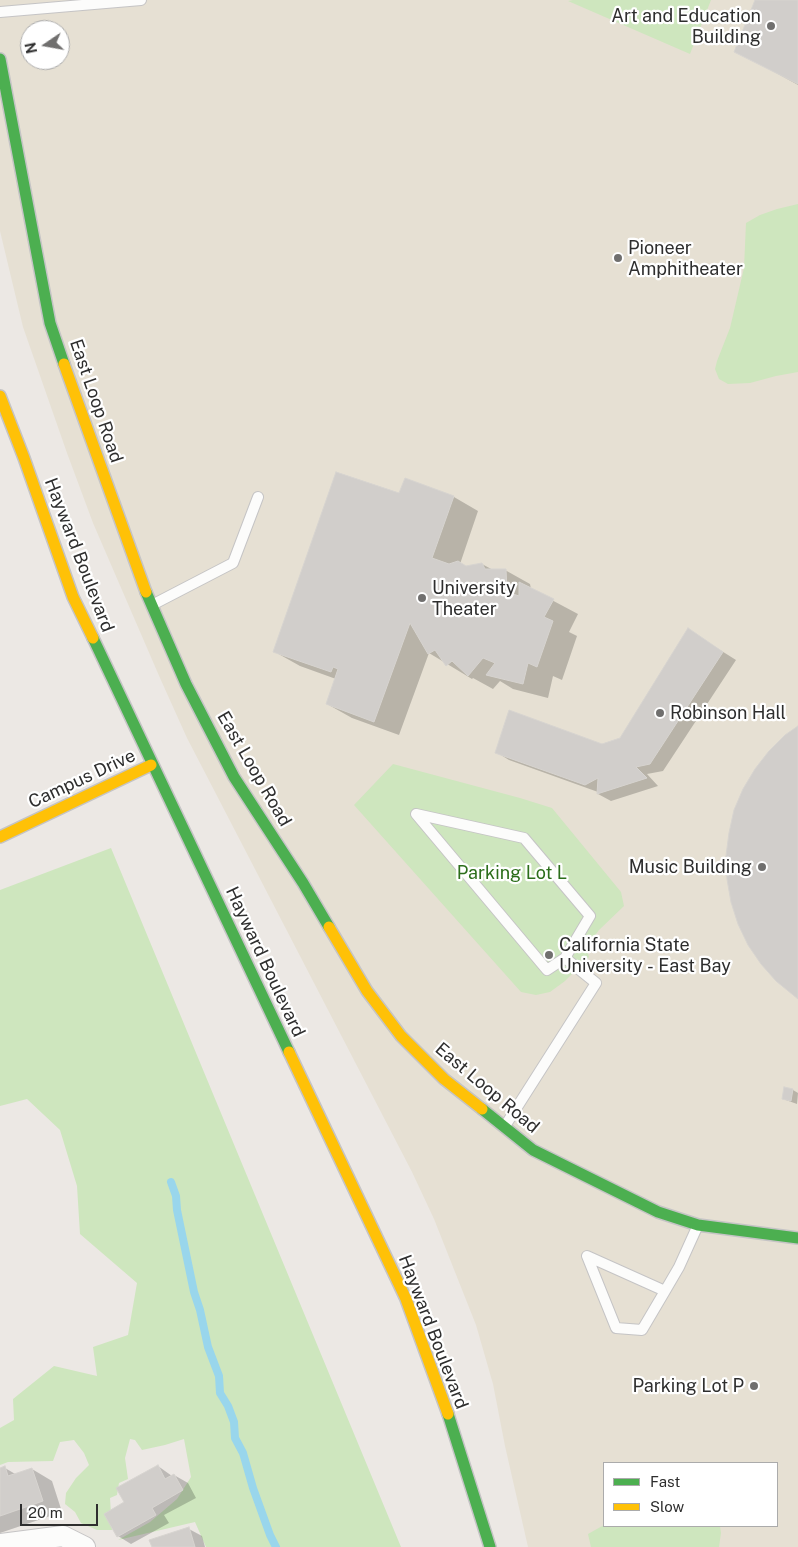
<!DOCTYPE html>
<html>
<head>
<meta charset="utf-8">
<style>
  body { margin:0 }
  #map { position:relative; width:798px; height:1547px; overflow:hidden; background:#ece8e4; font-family:"Public Sans",sans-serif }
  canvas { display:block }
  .legend { position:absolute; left:603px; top:1462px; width:175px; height:65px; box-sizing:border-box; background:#fff; border:1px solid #ababab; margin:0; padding:6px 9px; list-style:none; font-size:15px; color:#2e2e2e }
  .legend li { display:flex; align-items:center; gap:10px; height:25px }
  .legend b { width:25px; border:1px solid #ababab }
  .north { position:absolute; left:20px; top:20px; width:50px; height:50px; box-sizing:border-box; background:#fff; border:1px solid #ababab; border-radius:50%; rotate:258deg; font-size:14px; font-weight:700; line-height:20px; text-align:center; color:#2e2e2e }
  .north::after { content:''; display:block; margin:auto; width:18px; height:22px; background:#706f6e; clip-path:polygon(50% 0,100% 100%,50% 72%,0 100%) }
  .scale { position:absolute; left:20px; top:1504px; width:78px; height:22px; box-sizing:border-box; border:2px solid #2e2e2e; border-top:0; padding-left:6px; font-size:15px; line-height:18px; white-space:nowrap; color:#2e2e2e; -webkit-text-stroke:4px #fff; paint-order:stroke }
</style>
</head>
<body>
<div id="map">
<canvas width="798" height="1547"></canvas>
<ul class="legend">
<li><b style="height:6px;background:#4caf50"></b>Fast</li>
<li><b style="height:6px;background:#ffc107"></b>Slow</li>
</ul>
<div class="north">N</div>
<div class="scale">20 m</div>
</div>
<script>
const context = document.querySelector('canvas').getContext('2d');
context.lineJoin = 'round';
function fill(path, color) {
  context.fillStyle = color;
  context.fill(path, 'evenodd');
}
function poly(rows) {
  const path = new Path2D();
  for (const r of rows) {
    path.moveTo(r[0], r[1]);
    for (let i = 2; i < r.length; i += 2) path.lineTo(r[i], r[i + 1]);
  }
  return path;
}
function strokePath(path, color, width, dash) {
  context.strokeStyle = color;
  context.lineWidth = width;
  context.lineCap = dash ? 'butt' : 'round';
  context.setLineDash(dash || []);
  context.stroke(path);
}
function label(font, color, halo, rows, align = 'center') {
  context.font = font + ' "Public Sans",sans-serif';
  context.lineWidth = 4.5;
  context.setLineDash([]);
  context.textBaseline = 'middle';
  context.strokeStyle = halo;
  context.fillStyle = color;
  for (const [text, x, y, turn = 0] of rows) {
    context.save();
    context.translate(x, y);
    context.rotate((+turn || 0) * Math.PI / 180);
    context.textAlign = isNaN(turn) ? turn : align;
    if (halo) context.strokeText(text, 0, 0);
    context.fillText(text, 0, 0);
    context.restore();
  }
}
fill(poly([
  [0,0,798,0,798,1547,528,1547,505,1446,493,1384,476,1325,434,1219,412,1172,187,738,160,678,93,523,67,453,23,327,0,231],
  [30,30,60,30,60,60,30,60],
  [604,1463,777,1463,777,1526,604,1526]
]), '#e6e0d3');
fill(poly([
  [573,0,711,0,690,54,568,1],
  [798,204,798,372,776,376,750,383,728,384,719,379,715,369,717,361,730,328,744,268,746,223,760,215,777,209],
  [393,764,520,798,552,808,621,892,624,906,599,930,590,942,587,949,589,957,565,981,550,992,536,995,521,992,354,805],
  [111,848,401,1547,206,1547,195,1522,118,1540,150,1522,177,1499,191,1477,184,1439,165,1445,142,1450,135,1440,130,1439,125,1458,128,1479,119,1483,117,1495,110,1498,112,1530,97,1530,81,1523,75,1512,65,1504,66,1493,76,1478,89,1465,84,1453,74,1440,60,1442,53,1461,8,1462,0,1465,0,1428,14,1420,13,1399,54,1366,97,1376,93,1347,128,1335,137,1283,80,1234,77,1186,60,1130,27,1099,0,1106,0,890],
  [604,1525,720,1526,721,1533,719,1547,591,1547,588,1534]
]), '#cee6be');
fill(poly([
  [756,0,798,0,798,85,736,51],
  [400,495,454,497,478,511,460,564,466,567,482,564,493,570,505,570,530,584,531,589,578,614,569,632,577,636,562,680,553,676,548,698,513,689,500,681,493,689,473,678,472,679,429,653,399,735,352,718,327,704,336,679,300,666,275,652],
  [701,638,736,660,663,771,647,774,658,786,611,801,598,794,598,792,509,760,496,752,602,746,621,739],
  [793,1090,798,1093,797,1104,783,1099],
  [158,1466,172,1476,174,1475,188,1483,196,1498,164,1515,169,1523,131,1544,118,1536,126,1503],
  [5,1468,17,1475,32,1469,52,1481,62,1512,0,1533,0,1469],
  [189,1529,202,1536,205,1547,153,1547]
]), '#0003');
strokePath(poly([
  [171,1182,176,1196,177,1210,194,1292,200,1310,208,1347,219,1376,220,1393,228,1406,234,1422,235,1438,243,1453,253,1488,270,1535,276,1547]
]), '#99d6ec', 8);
const building = poly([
  [755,0,798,0,798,84,734,52,755,0],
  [336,472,399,493,405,478,454,496,432,558,449,564,458,561,466,566,482,563,485,569,506,569,507,592,519,596,519,582,554,599,544,617,553,621,537,667,528,663,523,684,486,675,495,663,483,658,468,676,452,661,446,666,435,650,428,654,410,623,374,722,326,704,338,669,333,667,331,672,273,652,336,472],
  [688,628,723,652,650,764,636,767,647,778,597,794,598,778,585,785,495,753,509,710,602,744,620,738,688,628],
  [798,726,798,999,776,981,761,964,748,945,738,924,731,902,727,879,726,856,729,833,734,810,743,789,755,769,769,751,785,735,798,726],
  [784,1087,793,1089,791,1101,782,1099,784,1087],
  [158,1465,165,1479,174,1474,183,1490,152,1508,156,1515,117,1537,104,1514,124,1502,116,1488,158,1465],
  [5,1466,8,1476,32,1468,43,1501,0,1516,0,1468,5,1466],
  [189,1527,195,1547,152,1547,149,1540,189,1527]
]);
fill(building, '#d1cecb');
strokePath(building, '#d7d4d0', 1);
const lane = poly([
  [0,12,141,0],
  [152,605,233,563,258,497],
  [505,1126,596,983,565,958,547,970,416,814,524,838,590,916,565,958],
  [665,1291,587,1256,616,1328,642,1330,665,1291,679,1267,698,1225]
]);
const street = poly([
  [0,1544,63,1536,85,1547]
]);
const fast = poly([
  [0,59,50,323,64,364],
  [146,592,186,684,234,777,303,883,329,927],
  [93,638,289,1052],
  [482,1109,533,1150,658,1212,698,1225,798,1238],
  [448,1414,490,1547]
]);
const slow = poly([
  [64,364,146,592],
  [0,396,24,458,73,597,93,638],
  [0,837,151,765],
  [329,927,367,991,401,1036,444,1079,482,1109],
  [289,1052,406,1299,448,1414]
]);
strokePath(lane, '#c5c4c5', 12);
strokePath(street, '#c5c4c5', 22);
strokePath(fast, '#c5c4c5', 14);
strokePath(slow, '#c5c4c5', 14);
strokePath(lane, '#fcfcfb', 10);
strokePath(street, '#fcfcfb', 20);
strokePath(fast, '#4caf50', 11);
strokePath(slow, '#ffc107', 11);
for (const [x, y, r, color] of [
  [771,26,5,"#706f6e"],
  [618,258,5,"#706f6e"],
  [422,598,5,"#706f6e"],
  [660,713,5,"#706f6e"],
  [762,867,5,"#706f6e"],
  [549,955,5,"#706f6e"],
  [754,1386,5,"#706f6e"]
]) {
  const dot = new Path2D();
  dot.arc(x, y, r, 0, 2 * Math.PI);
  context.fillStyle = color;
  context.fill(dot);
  strokePath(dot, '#fff', 2);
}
label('18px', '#2e2e2e', '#fff', [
  ["Art and Education",761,16,"right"],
  ["Building",761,37,"right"],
  ["Pioneer",628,248],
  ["Amphitheater",628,269],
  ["University",432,588],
  ["Theater",432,609],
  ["Robinson Hall",670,713],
  ["Music Building",752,867,"right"],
  ["California State",559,945],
  ["University - East Bay",559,966],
  ["Parking Lot P",744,1386,"right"]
], 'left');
label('18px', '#2e2e2e', '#fff', [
  ["East Loop Road",96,401,71],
  ["Hayward Boulevard",79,555,69],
  ["East Loop Road",254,769,60],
  ["Campus Drive",82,779,-25],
  ["Hayward Boulevard",265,962,65],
  ["East Loop Road",487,1088,40],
  ["Hayward Boulevard",433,1332,69]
]);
label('18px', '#2c6e1b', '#fff', [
  ["Parking Lot L",512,873]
]);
</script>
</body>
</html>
